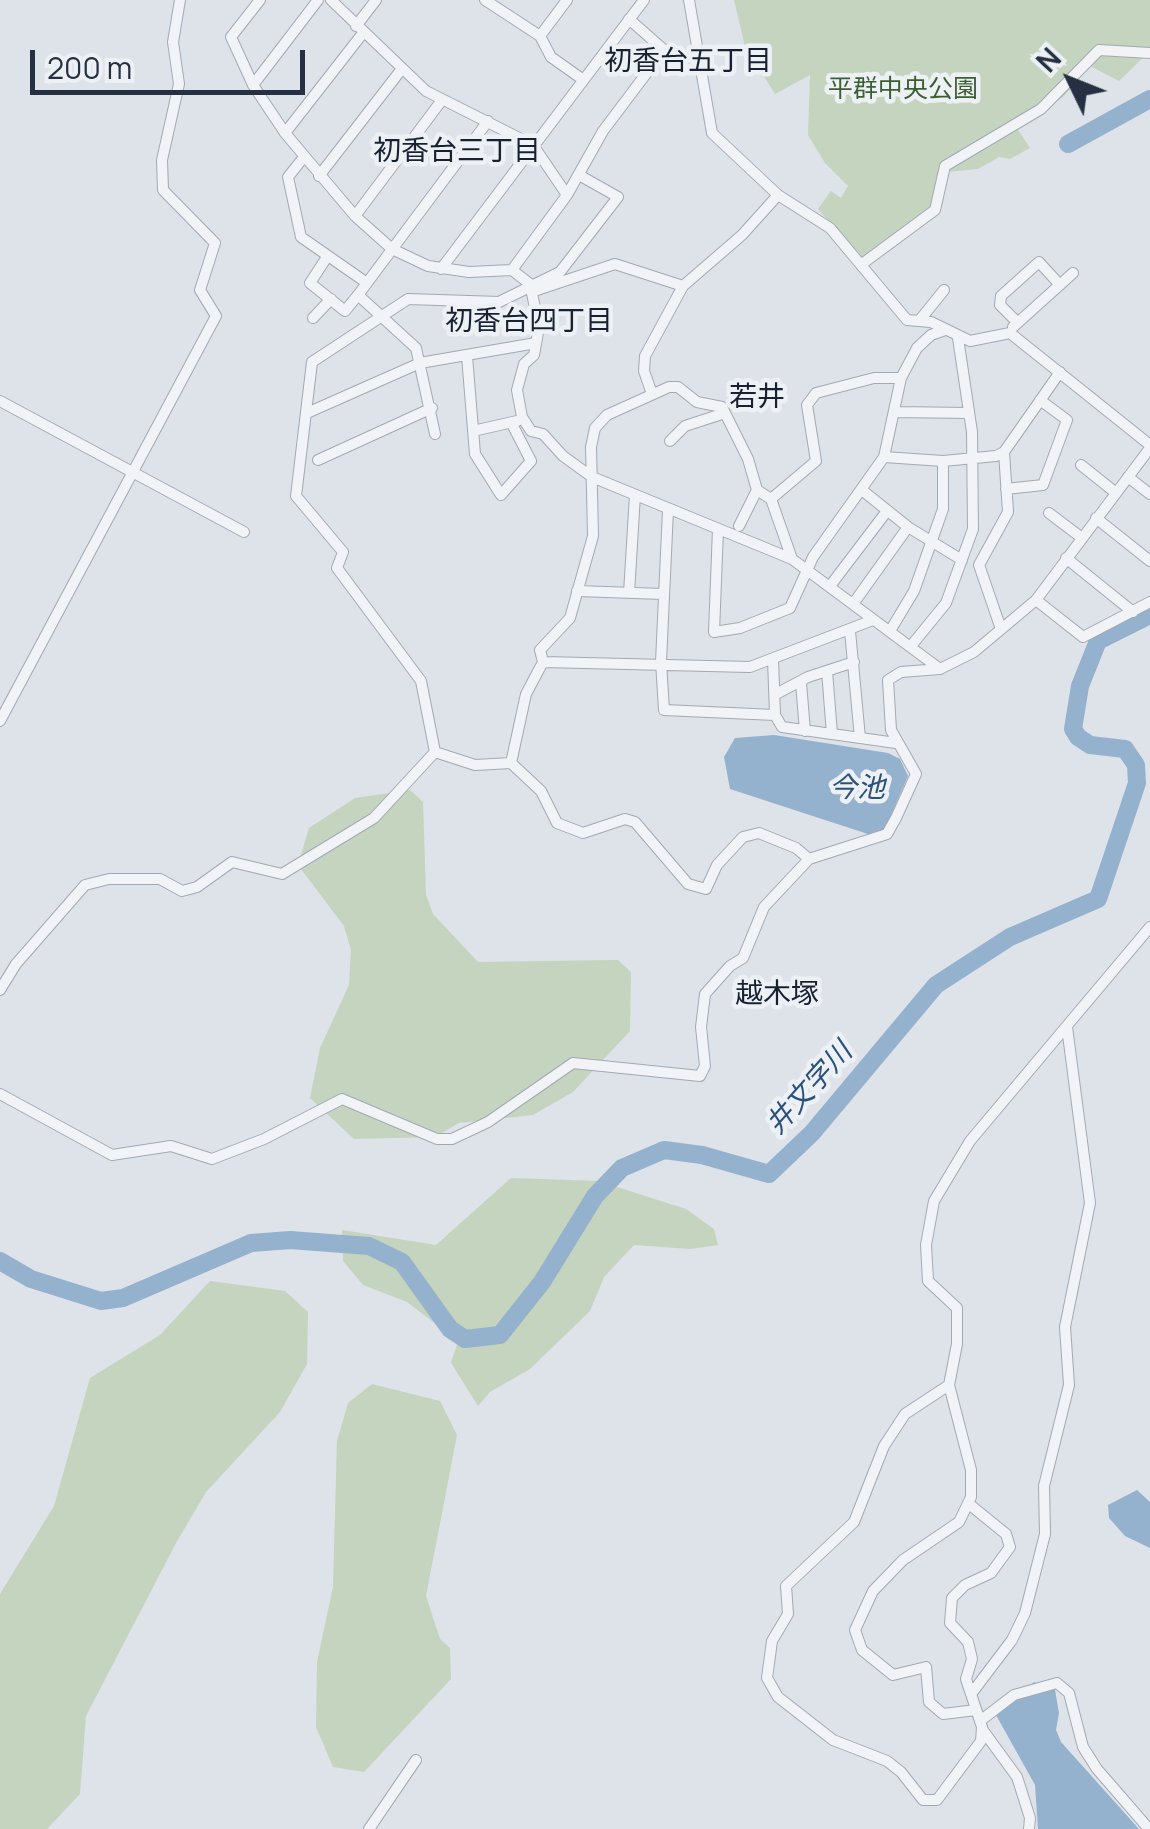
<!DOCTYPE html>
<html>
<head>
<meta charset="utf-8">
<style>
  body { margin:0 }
  #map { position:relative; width:1150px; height:1829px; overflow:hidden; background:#dee2e9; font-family:Manrope,sans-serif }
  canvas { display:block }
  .north { position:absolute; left:1020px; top:30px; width:100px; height:100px; -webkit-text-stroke:8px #edf1f6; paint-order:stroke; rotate:313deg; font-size:28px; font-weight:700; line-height:40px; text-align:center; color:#253042 }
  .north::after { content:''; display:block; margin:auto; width:35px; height:45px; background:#253042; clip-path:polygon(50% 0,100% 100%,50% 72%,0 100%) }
  .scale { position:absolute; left:30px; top:50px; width:275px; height:45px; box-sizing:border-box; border:5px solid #253042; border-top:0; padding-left:12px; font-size:30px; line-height:35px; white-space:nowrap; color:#253042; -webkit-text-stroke:8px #edf1f6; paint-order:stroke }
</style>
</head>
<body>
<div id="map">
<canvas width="1150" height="1829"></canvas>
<div class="north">N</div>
<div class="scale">200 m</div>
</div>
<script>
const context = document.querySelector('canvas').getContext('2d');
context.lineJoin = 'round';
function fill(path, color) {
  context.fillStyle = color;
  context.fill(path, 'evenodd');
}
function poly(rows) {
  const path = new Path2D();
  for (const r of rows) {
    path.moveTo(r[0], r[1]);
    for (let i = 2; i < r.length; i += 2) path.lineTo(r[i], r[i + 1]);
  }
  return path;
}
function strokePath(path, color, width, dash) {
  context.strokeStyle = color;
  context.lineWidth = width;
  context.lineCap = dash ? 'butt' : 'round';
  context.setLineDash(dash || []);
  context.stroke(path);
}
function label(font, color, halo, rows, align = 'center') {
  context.font = font + ' Manrope,"Noto Sans JP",sans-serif';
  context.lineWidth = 9;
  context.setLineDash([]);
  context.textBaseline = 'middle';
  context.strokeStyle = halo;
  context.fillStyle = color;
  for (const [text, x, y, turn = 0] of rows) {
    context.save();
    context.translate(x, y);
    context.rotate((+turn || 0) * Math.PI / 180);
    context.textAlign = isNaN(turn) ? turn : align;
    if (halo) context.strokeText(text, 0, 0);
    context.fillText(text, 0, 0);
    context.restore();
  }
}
fill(poly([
  [734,0,1150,0,1150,51,1119,81,1090,66,1064,96,1018,130,1030,148,1010,159,999,157,978,169,947,172,942,205,862,259,818,209,831,191,841,198,848,186,825,163,808,135,810,75,775,94,745,46],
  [410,790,423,802,426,895,433,914,478,962,618,960,631,972,630,1031,573,1092,533,1115,459,1123,435,1137,354,1139,310,1098,320,1048,349,985,351,950,344,926,298,865,309,828,355,798],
  [511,1178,598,1181,686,1209,714,1229,718,1245,690,1249,634,1245,604,1277,590,1311,530,1369,490,1392,478,1406,451,1363,458,1341,407,1302,363,1285,343,1261,342,1230,436,1245],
  [210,1281,285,1291,308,1312,307,1364,280,1412,206,1492,176,1543,86,1716,80,1794,47,1829,0,1829,0,1594,54,1506,90,1378,160,1335],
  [372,1384,440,1401,457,1435,426,1596,440,1639,450,1648,451,1679,364,1772,333,1767,316,1727,317,1662,333,1587,337,1441,348,1403]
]), '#c4d4be');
fill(poly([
  [774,735,888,753,900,759,908,776,885,829,871,835,730,789,724,757,735,738],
  [1137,1490,1150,1502,1150,1548,1125,1536,1109,1518,1108,1505],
  [1034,1682,1055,1690,1059,1713,1056,1730,1061,1742,1139,1829,1038,1829,1035,1785,996,1715]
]), '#94b1cd');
strokePath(poly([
  [1068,144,1150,99],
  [0,1261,31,1279,101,1301,123,1298,251,1243,290,1240,369,1246,402,1262,450,1329,465,1339,500,1335,542,1282,595,1196,622,1168,664,1150,702,1155,769,1174,812,1133,936,985,1010,937,1098,899,1137,783,1136,765,1125,749,1090,745,1078,737,1073,729,1080,686,1098,641,1150,615]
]), '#94b1cd', 18);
const street = poly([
  [260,0,231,37,253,85,285,133,355,216,392,249,428,266,469,272,512,270,530,284,539,327,534,355,524,364,517,390,522,417,531,431,543,434,563,456,592,477,792,559,940,669,974,652,1036,600,1150,448],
  [331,0,426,91,533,145,567,195,512,270],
  [485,0,540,36,551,57,582,79],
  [689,0,712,133,778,195,830,228,907,320,931,322,970,341,1010,333,1150,445],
  [356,26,376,0],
  [540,36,567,0],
  [253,85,318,0],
  [285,133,363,33],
  [304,157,288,177,301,237,367,283],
  [319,176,401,70],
  [567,195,603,131,664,50,629,19],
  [355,216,442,100],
  [327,257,310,283,345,311,358,295],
  [862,264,935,210,945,166,1041,109,1099,50,1150,53],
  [441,269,644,0],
  [534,291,615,264,683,286],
  [313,318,331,299],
  [919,321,944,290],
  [1016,321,1000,305,1001,296,1039,262,1060,285],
  [1013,327,1073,273],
  [467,356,475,454,501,495,531,461,512,424],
  [651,391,644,371,645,356,683,286,742,235,778,195],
  [0,401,244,532],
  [894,412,969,413],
  [307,413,420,363,536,343],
  [473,431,517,421],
  [435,434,416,348,358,295,488,121],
  [670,441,685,426,725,413],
  [884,457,943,461,996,456,1004,452,1060,372],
  [318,460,432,408],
  [1081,465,1116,493],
  [1128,477,1150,494],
  [1006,489,1043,485,1067,420,1040,400],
  [863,491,908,527,962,560],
  [771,499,816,461,807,405,816,393,874,378,901,378],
  [668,510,661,662,664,710,775,715],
  [1049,513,1082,538],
  [1096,518,1150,561],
  [739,526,757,490],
  [718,529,714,632,740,628,790,608,813,557,884,457,901,378,917,348,931,335,945,330],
  [1066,558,1133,612],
  [830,586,887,511],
  [577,591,663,594],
  [629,593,635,495],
  [1036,600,1083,637,1150,602],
  [853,604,908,527],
  [1001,629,979,565,1008,512,1004,452],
  [850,631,860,738],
  [890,631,914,591,943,509,943,461],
  [911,646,946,603,973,529,972,432,958,338],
  [773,659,775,715,782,727,896,743],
  [543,662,750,667,873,620],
  [827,671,832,734],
  [801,683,805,731],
  [776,694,808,677,854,662],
  [0,721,216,316,200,290,215,243,163,190,162,160,179,84,173,42,180,0],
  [435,752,421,681,337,568,343,552,296,496,312,362,408,299,499,302,560,272,618,197,579,175],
  [435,752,475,765,511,763],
  [511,763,526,694,543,662,540,650,570,618,593,536,591,447,595,428,607,415,669,387,678,387,697,402,722,407,748,459,757,490,771,499,792,559],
  [511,763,541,791,557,823,583,833,625,819,635,822,688,884,706,889,717,865,743,837,759,833,796,848,809,859],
  [0,990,16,964,85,885,109,879,160,879,182,891,197,887,232,862,282,874,374,818,435,752],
  [0,1094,112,1155,171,1146,212,1159,264,1139,342,1099,437,1139,452,1139,488,1122,573,1063,700,1076,705,1066,701,1027,705,994,730,966,743,958,764,907,809,859,887,834,896,818,916,774,891,730,888,680,901,672,940,669],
  [949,1385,905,1414,884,1446,854,1522,786,1586,788,1614,772,1641,767,1678,778,1697,833,1740,887,1761,901,1772,923,1800,937,1800,981,1741,982,1727,966,1679,972,1659,968,1642,950,1623,952,1598,965,1585,991,1573,1010,1547,1006,1534,969,1504],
  [971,1694,1012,1640,1025,1613,1045,1534,1044,1486,1069,1385,1065,1327,1090,1203,1067,1027],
  [976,1710,943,1714,929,1702,926,1667,893,1675,862,1650,855,1630,873,1591,903,1560,959,1522,971,1497,971,1470,949,1385,957,1344,957,1308,928,1281,926,1245,934,1201,970,1141,1150,927],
  [980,1721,1014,1695,1057,1683,1069,1693,1083,1747,1097,1769,1149,1829],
  [982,1729,1017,1777,1030,1818,1029,1829],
  [369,1829,416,1760]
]);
strokePath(street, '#a3a9b4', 12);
strokePath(street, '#f1f3f7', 10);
label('25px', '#3b5f31', '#edf1f6', [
  ["平群中央公園",903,90]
]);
label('28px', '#182132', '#edf1f6', [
  ["初香台五丁目",688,62],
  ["初香台三丁目",457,152],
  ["初香台四丁目",529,322],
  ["若井",757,398],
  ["越木塚",777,995]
]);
label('italic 28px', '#2b507a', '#edf1f6', [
  ["今池",857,789],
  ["井文字川",810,1089,-48]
]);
</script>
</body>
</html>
